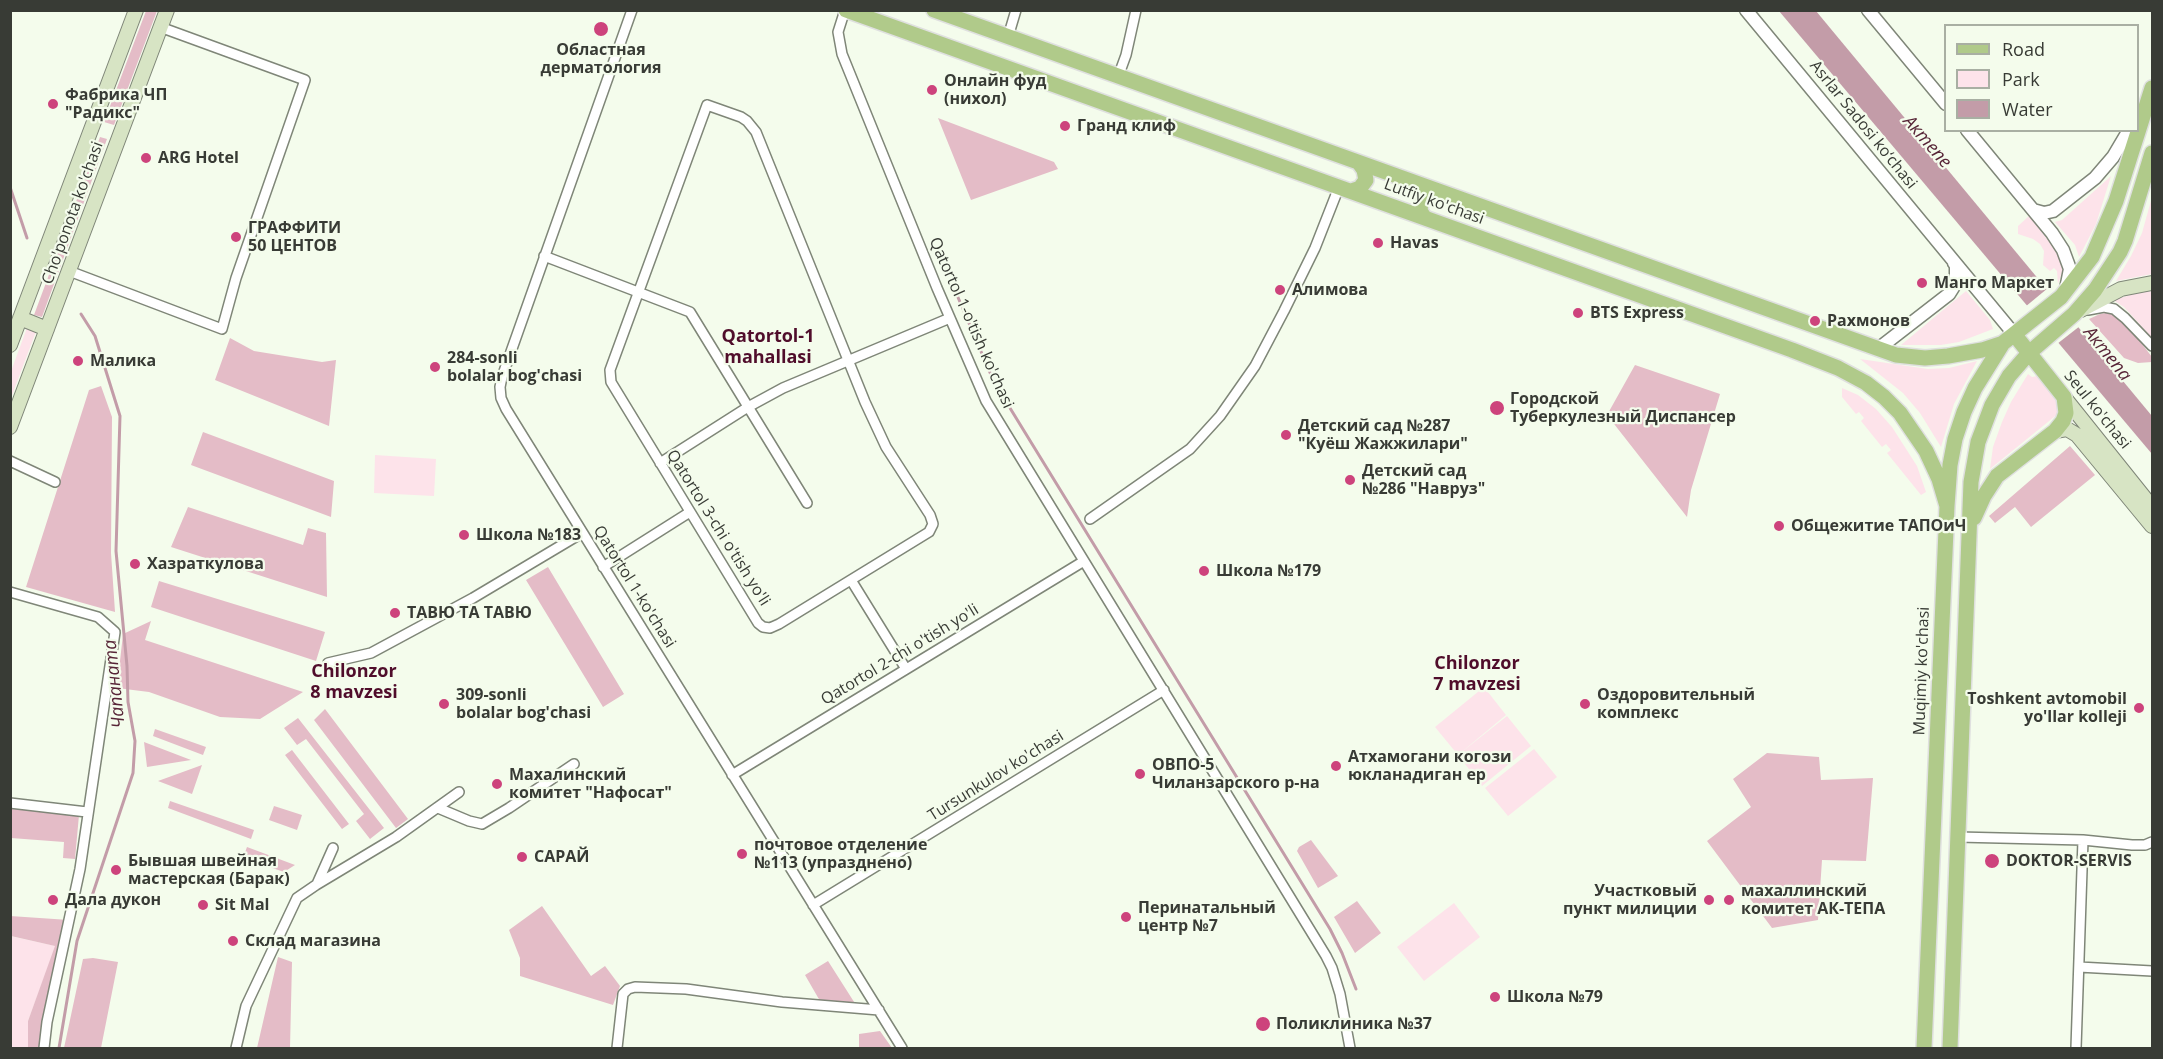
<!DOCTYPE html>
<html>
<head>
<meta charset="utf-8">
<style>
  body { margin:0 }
  #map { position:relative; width:2163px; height:1059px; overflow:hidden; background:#f4fcec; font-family:"Open Sans",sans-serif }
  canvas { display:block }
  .frame { position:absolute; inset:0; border:12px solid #383b35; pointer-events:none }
  .legend { position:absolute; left:1944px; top:24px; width:195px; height:108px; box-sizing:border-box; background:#f4fcec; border:2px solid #a9afa3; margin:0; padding:8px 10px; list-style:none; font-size:18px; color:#383b35 }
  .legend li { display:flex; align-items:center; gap:12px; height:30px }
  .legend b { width:30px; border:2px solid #a9afa3 }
</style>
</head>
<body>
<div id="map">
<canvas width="2163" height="1059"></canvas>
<div class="frame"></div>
<ul class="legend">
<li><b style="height:8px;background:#b0ca8a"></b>Road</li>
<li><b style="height:16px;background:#fde3ea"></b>Park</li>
<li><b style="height:16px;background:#c39ca8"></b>Water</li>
</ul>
</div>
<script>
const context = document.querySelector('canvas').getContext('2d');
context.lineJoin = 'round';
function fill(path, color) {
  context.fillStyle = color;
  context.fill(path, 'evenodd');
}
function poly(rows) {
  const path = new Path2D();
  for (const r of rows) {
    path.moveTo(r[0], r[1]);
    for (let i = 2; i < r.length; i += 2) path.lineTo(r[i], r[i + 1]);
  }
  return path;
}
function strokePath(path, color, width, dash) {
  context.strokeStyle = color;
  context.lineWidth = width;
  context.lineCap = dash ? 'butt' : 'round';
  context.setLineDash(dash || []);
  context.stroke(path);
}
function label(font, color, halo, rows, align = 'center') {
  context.font = font + ' "Open Sans",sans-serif';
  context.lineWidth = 4.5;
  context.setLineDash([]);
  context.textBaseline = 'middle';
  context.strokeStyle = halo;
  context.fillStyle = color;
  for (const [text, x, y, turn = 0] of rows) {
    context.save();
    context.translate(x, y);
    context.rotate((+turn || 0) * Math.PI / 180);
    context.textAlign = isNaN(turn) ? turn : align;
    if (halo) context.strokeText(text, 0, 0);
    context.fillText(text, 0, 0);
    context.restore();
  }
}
fill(poly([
  [2111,176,2096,224,2079,257,2075,245,2055,222,2062,220],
  [2152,197,2152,274,2116,281,2131,256,2142,233],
  [2029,216,2062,258,2064,266,2058,284,2057,271,2054,268,2050,271,2043,265,2044,251,2040,244,2033,239,2018,234,2018,226],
  [1966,291,1990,320,1993,329,1959,342,1941,345,1901,345],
  [2152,291,2152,338,2124,307,2113,300,2134,294],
  [28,325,37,329,11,398,10,374],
  [1860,359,1928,369,1949,368,1977,361,1954,404,1941,447,1920,413,1903,393],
  [2028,374,2032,377,2037,376,2059,402,2059,413,1990,469,1993,447,2002,422,2011,402],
  [1842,388,1858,395,1876,409,1892,427,1917,466,1926,492,1921,495,1887,453,1891,450,1886,444,1882,447,1861,421,1864,418,1859,412,1856,414,1842,397],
  [375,455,436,459,434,496,374,493],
  [1484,687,1506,715,1458,755,1435,727],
  [1507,716,1531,746,1482,786,1458,755],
  [1534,749,1557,777,1508,816,1485,788],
  [1454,903,1480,937,1424,981,1397,947],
  [10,936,56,946,28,1021,28,1048,11,1048]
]), '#fde3ea');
fill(poly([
  [146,11,157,11,114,125,104,122],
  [938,118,1054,162,1058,169,971,200],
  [100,137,107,139,42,317,34,315],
  [2111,312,2122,318,2152,357,2152,362,2138,363,2124,358,2089,319,2100,314],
  [230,338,254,351,322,362,336,360,329,426,215,380],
  [1635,365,1720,394,1691,490,1687,517,1607,415],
  [101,386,112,417,111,553,115,612,26,587,89,390],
  [203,432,334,481,331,517,191,465],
  [2070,446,2095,475,2031,527,2015,507,1995,523,1989,516],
  [188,507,303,545,308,528,326,533,327,597,171,547],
  [548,567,624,694,603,707,526,580],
  [159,581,325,632,316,661,151,607],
  [151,621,145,640,303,692,260,719,220,717,149,692,117,688,123,634],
  [325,709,408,819,396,828,314,720],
  [298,718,384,828,370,839,356,821,364,814,306,739,297,745,284,728],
  [155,729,206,747,203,755,153,736],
  [144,742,191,760,147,767],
  [292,750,349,824,342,829,285,755],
  [1767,753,1819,757,1821,780,1873,778,1866,861,1822,860,1818,920,1772,928,1707,841,1751,807,1733,779],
  [202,765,192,794,158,781],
  [170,801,254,830,251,839,168,808],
  [274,806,302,815,297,830,269,820],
  [10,808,79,815,75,859,63,858,64,842,11,838],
  [1311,840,1338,876,1318,888,1297,851,1299,847],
  [247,847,295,865,284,872,243,858],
  [1357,901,1381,933,1355,953,1334,917],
  [542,906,591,976,605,966,620,986,613,1005,520,976,520,958,509,930],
  [10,916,69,920,44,1048,28,1048,28,1021,55,946,11,936],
  [278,957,292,962,290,1048,257,1048],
  [93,958,118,962,101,1048,64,1048,83,959],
  [828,961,856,1005,820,1001,805,975],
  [880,1031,892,1048,859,1048,859,1034]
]), '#e4bcc7');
fill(poly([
  [1779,11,1816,11,2152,416,2152,454]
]), '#c39ca8');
fill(poly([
  [2048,288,2080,326,2057,344,2025,307]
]), '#f4fcec');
strokePath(poly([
  [10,187,27,238],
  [957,295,994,382,1330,929,1342,953,1356,989],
  [59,1048,77,941,133,773,135,741,128,702,127,666,116,551,120,416,95,336,81,314]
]), '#c39ca8', 3);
const minor = poly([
  [632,10,502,377,500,387,501,398,506,409,902,1048],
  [845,10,838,32,842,54,937,288,986,401,1326,956,1332,968,1340,994,1350,1048],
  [1008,37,1016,10],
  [1118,77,1126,55,1136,10],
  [707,105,741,117,747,121,756,132,865,402,886,447,930,515,933,524,929,532,779,624,770,628,763,627,758,623,611,382,610,370,707,105],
  [544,256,690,312,807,503],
  [69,271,222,329,236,278,305,80,160,27],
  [2088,310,2104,307,2114,309,2125,318,2152,346],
  [10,461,55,482],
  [660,463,748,407,783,388,950,318],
  [1090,519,1190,449,1220,416,1255,366,1284,311,1315,248,1339,187],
  [603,567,690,512],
  [851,580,906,669],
  [10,592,98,617,115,632,80,869,47,1022,44,1048],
  [328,663,371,653,473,598,582,533],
  [732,775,1084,561],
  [10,803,87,812],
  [438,808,469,821,482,824,509,808,574,764],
  [1958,837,2083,840,2132,845,2145,845,2152,842],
  [317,884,333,848],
  [813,905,1164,690],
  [2079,967,2152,971],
  [236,1048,246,1006,297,898,316,885,396,837,459,792],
  [617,1048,623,994,628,989,635,987,686,989,782,1002,879,1010],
  [2076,1048,2083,840]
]);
const tertiary = poly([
  [1746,10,2014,334],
  [1868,10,1946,104],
  [1967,130,2052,233,2063,250,2070,269,2066,289],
  [2033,210,2044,213,2053,211,2095,178,2113,157,2129,130],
  [1878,349,1949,294,1954,286,1956,278,1956,265,1954,263]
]);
const secondary = poly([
  [2081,310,2121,289,2152,283],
  [20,318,47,329],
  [10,345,136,10],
  [2064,397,2152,507],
  [10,427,167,10],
  [2055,431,2067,429,2077,435,2152,526]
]);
const primary = poly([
  [846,10,1792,350,1838,368,1866,383,1884,397,1900,413,1926,451,1939,479,1947,506],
  [934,10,1896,355,1925,358,1948,356,1982,350,2003,343],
  [1351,191,1360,188,1366,180,1364,170,1359,163],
  [1425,218,1420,211,1421,201,1427,194,1436,190],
  [1974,518,1984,496,1997,476,2055,431,2063,421,2066,413,2064,397,2014,334],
  [1924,1048,1947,506,1950,465,1955,439,1964,412,1975,388,2003,343,2061,297,2092,257,2116,201,2152,88],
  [1950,1048,1971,482,1978,442,1992,405,2009,376,2029,353,2074,314,2095,290,2120,252,2125,241,2152,153]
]);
strokePath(minor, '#7f8678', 12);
strokePath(tertiary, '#7f8678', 15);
strokePath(secondary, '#7f8678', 16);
strokePath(primary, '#dfe0df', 18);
strokePath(minor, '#fff', 9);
strokePath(tertiary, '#fff', 12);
strokePath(secondary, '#d7e4c4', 14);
strokePath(primary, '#b0ca8a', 15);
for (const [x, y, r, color] of [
  [601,29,8,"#cd437c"],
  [932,90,6,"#cd437c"],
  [53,104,6,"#cd437c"],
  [1065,126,6,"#cd437c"],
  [146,158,6,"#cd437c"],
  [236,237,6,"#cd437c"],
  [1378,243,6,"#cd437c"],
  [1922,283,6,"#cd437c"],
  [1280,290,6,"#cd437c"],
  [1578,313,6,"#cd437c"],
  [1815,321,6,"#cd437c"],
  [78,361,6,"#cd437c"],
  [435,367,6,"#cd437c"],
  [1497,408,8,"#cd437c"],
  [1286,435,6,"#cd437c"],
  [1350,480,6,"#cd437c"],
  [1779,526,6,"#cd437c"],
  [464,535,6,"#cd437c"],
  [135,564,6,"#cd437c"],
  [1204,571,6,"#cd437c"],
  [395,613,6,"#cd437c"],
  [444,704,6,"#cd437c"],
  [1585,704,6,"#cd437c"],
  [2139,708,6,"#cd437c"],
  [1336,766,6,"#cd437c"],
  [1140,774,6,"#cd437c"],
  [497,784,6,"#cd437c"],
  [742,854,6,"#cd437c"],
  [522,857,6,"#cd437c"],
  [1992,861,8,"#cd437c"],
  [116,870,6,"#cd437c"],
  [53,900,6,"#cd437c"],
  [1709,900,6,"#cd437c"],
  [1729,900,6,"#cd437c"],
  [203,905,6,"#cd437c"],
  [1126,917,6,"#cd437c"],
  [233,941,6,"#cd437c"],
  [1495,997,6,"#cd437c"],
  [1263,1024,8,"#cd437c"]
]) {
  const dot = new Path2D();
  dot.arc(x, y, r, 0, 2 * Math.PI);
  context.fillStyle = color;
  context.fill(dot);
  strokePath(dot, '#f4fcec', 2);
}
label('bold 16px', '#383b35', '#f4fcec', [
  ["Областная",601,50,"center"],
  ["дерматология",601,68,"center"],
  ["Онлайн фуд",944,81],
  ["(нихол)",944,99],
  ["Фабрика ЧП",65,95],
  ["\"Радикс\"",65,113],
  ["Гранд клиф",1077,126],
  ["ARG Hotel",158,158],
  ["ГРАФФИТИ",248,228],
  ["50 ЦЕНТОВ",248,246],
  ["Havas",1390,243],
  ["Манго Маркет",1934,283],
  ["Алимова",1292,290],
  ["BTS Express",1590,313],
  ["Рахмонов",1827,321],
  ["284-sonli",447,358],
  ["bolalar bog'chasi",447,376],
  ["Малика",90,361],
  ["Городской",1510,399],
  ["Туберкулезный Диспансер",1510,417],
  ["Детский сад №287",1298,426],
  ["\"Куёш Жажжилари\"",1298,444],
  ["Детский сад",1362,471],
  ["№286 \"Навруз\"",1362,489],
  ["Общежитие ТАПОиЧ",1791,526],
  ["Школа №183",476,535],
  ["Хазраткулова",147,564],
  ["Школа №179",1216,571],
  ["ТАВЮ ТА ТАВЮ",407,613],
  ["309-sonli",456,695],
  ["bolalar bog'chasi",456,713],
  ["Оздоровительный",1597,695],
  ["комплекс",1597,713],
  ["Toshkent avtomobil",2127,699,"right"],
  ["yo'llar kolleji",2127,717,"right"],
  ["Атхамогани когози",1348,757],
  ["юкланадиган ер",1348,775],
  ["ОВПО-5",1152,765],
  ["Чиланзарского р-на",1152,783],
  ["Махалинский",509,775],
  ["комитет \"Нафосат\"",509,793],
  ["почтовое отделение",754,845],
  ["№113 (упразднено)",754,863],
  ["САРАЙ",534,857],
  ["Бывшая швейная",128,861],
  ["мастерская (Барак)",128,879],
  ["DOKTOR-SERVIS",2006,861],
  ["Участковый",1697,891,"right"],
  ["пункт милиции",1697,909,"right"],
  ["махаллинский",1741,891],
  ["комитет АК-ТЕПА",1741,909],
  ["Дала дукон",65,900],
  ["Sit Mal",215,905],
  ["Перинатальный",1138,908],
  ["центр №7",1138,926],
  ["Склад магазина",245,941],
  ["Школа №79",1507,997],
  ["Поликлиника №37",1276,1024]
], 'left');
label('16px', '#383b35', '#f4fcec', [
  ["Asrlar Sadosi ko‘chasi",1863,125,51],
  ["Lutfiy ko'chasi",1434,202,20],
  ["Cho'ponota ko'chasi",73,213,-70],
  ["Qatortol 1-o'tish ko'chasi",971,323,66],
  ["Seul ko'chasi",2097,410,51],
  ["Qatortol 3-chi o'tish yo'li",718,528,58],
  ["Qatortol 1-ko'chasi",634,587,58],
  ["Qatortol 2-chi o'tish yo'li",900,655,-31],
  ["Muqimiy ko'chasi",1922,671,-88],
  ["Tursunkulov ko'chasi",996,776,-32]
]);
label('italic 18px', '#572537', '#f4fcec', [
  ["Актепе",1927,142,49],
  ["Актепа",2107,354,51],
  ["Чапаната",115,684,-96]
]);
label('bold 18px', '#500d2b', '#f4fcec', [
  ["Qatortol-1",768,337],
  ["mahallasi",768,358],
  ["Chilonzor",1477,664],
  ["7 mavzesi",1477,685],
  ["Chilonzor",354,672],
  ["8 mavzesi",354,693]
]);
</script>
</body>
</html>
